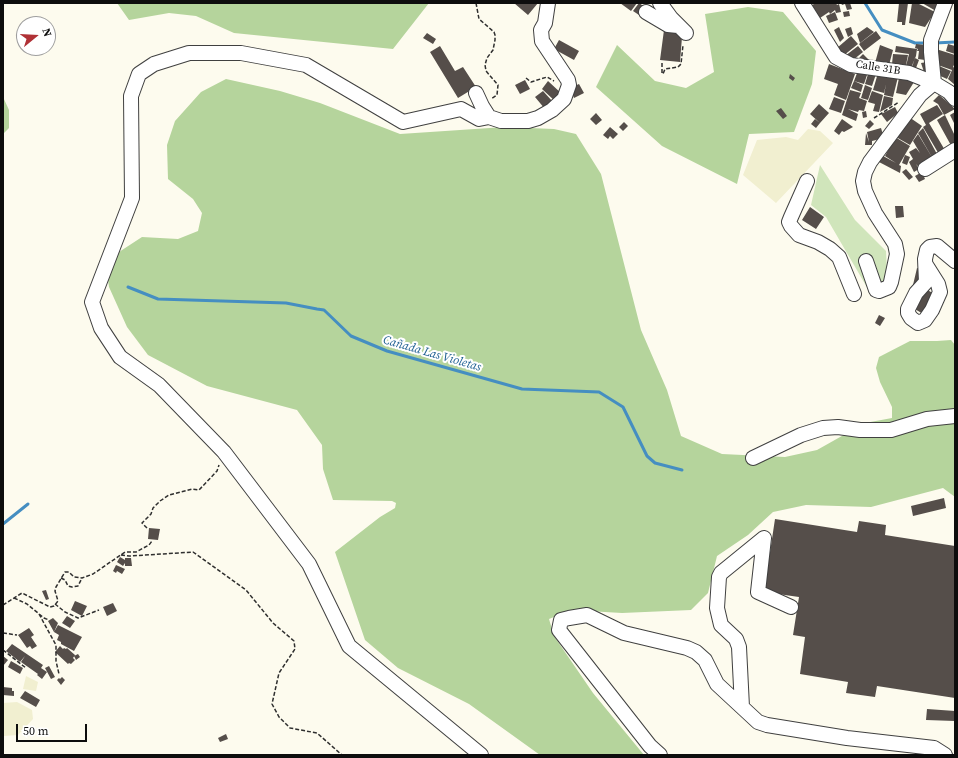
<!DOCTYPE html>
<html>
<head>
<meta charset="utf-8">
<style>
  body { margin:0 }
  #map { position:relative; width:958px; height:758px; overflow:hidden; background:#fdfbee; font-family:"Source Serif 4",serif }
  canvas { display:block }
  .frame { position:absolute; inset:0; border:4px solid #0d0d0d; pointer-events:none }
  .north { position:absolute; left:16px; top:16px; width:40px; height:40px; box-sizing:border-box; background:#fff; border:1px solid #9e9e9e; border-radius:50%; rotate:72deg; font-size:11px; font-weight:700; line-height:16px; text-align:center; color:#0d0d0d }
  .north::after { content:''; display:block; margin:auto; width:14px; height:18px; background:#b03136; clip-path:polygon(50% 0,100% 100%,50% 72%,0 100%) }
  .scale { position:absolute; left:16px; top:724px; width:71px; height:18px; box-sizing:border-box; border:2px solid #0d0d0d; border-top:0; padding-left:5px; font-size:12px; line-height:14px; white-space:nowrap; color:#0d0d0d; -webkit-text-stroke:3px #fff; paint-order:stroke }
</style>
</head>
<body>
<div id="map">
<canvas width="958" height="758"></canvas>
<div class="frame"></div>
<div class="north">N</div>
<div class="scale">50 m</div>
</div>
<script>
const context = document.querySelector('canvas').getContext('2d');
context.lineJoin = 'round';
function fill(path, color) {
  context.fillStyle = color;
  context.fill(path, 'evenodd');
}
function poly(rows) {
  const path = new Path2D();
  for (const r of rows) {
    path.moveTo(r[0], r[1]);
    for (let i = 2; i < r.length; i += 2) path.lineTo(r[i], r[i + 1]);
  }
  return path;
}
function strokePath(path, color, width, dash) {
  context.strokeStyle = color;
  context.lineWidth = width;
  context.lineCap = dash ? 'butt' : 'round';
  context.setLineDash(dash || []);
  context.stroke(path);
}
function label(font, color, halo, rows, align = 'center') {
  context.font = font + ' "Source Serif 4",serif';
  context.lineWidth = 4;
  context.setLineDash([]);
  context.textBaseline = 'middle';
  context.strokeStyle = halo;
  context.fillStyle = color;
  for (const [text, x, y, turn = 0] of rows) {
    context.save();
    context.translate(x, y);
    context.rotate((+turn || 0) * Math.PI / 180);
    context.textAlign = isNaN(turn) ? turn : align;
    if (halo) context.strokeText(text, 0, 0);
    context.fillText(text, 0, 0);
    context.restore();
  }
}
fill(poly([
  [808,129,820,131,833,143,776,203,743,175,757,140,786,137,798,140],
  [26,676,38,682,36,691,23,689],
  [17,702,32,710,33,719,18,735,4,736,3,732,3,703]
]), '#f1efd0');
fill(poly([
  [820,165,855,220,886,251,888,293,872,296,826,217,811,205]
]), '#d0e5bb');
fill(poly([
  [117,3,429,3,393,49,234,33,196,16,169,13,129,20],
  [748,7,783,12,816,51,812,84,794,132,749,134,737,184,662,146,596,87,617,45,655,81,686,88,714,72,705,14],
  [226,79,280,91,320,103,400,134,505,127,554,129,576,134,601,174,641,330,667,390,681,436,722,454,785,457,817,450,865,423,892,418,892,407,880,382,876,368,879,357,910,341,937,341,951,340,955,345,955,497,943,488,871,507,806,505,773,512,748,535,717,556,708,593,691,610,622,613,571,610,549,619,554,636,593,693,644,755,540,755,469,704,398,668,365,640,335,552,380,517,395,508,396,503,392,501,333,500,323,469,322,445,297,410,207,386,148,355,127,327,109,287,107,273,119,252,142,237,178,239,198,231,202,213,193,199,168,179,167,145,175,121,201,92],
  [3,97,9,110,9,128,3,134]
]), '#b5d49c');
strokePath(poly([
  [865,3,882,30,915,43,928,43],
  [935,43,955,42],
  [128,287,158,299,286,303,317,309,324,310,351,336,387,351,522,389,599,392,623,407,647,456,655,463,682,470],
  [3,524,28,504]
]), '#458ec1', 3);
fill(poly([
  [514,3,538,3,528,15],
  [620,3,637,3,631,11],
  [639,3,645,7,639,15,633,11],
  [816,3,836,3,837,5,839,4,841,12,836,13,835,10,830,14,829,12,820,18,812,5],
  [841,3,850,3,852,9,847,10,845,4,842,5],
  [899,3,908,3,905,25,902,25,902,22,897,22],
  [912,3,919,4,935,12,925,27,909,23],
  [922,3,940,3,936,11],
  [849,11,850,16,844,17,843,12],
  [835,12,838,20,829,23,826,16],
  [839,27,844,38,840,42,834,30],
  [851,27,853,34,848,37,845,29],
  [867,27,874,32,860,43,857,34],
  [664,30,676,31,682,37,680,62,660,60],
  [876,31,881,38,864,51,859,44],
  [427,33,436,39,433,44,423,38],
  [851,36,858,44,843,56,837,48],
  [559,40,579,51,574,60,554,49],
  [916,44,926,45,925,60,918,59,919,51,917,51,918,49,915,48],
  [948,44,955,46,955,54,946,51],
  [880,45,893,50,889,65,875,63],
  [440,46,455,71,463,67,476,87,458,98,430,52],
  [858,46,863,52,853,60,845,56],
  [896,46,917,49,916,56,911,68,906,66,909,54,895,52],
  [936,49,955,55,955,63,953,67,955,68,955,85,948,79,952,70,935,64],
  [863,54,869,60,865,63,857,60],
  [893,54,908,55,906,65,892,64],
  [915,58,919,60,916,68,912,67],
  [927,62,929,70,924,72,921,63],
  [829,64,855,74,846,100,834,95,838,84,824,79],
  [939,66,951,71,947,79,936,74],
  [859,68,868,72,864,84,854,81],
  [869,71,876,74,872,86,865,84],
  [878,73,898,77,893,97,884,95,886,84,884,93,873,90],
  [790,74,795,78,793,81,789,78],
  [899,78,914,82,906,95,896,93],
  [525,80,530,89,520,94,515,85],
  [548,81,562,94,556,102,542,89],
  [854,81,863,85,861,92,851,88],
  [579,84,584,93,574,98,570,88],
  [865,85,872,88,868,100,861,98],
  [850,90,861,93,859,98,867,101,864,111,859,110,858,112,848,109,858,114,856,121,842,115],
  [543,91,553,102,545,109,535,97],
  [872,91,883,95,879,112,873,111,875,104,868,102],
  [939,95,944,99,955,109,944,115,938,104,933,101],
  [884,96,893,98,892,105,880,112],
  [834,97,845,101,841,113,829,109],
  [819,104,829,113,820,123,810,114],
  [937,105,943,114,929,123,946,152,940,156,923,127,926,125,920,114],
  [895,107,898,113,887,122,881,114],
  [781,108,787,116,783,119,776,111],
  [866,111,867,117,863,118,862,112],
  [955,112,955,125,950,115],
  [596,113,602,120,596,125,590,119],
  [945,115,955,136,955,148,953,149,937,120],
  [909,117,922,126,910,145,896,137],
  [815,119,820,123,816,128,811,124],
  [842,119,853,127,844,132,842,131,839,135,834,131],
  [870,120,874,124,869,129,865,126],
  [624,122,628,126,623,131,619,127],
  [610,127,618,134,613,139,610,136,608,139,603,135],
  [881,128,884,138,872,141,872,145,865,145,866,133,869,142,867,132],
  [923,128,938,156,933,159,918,133],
  [918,134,933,159,920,169,916,164,919,169,914,172,909,162,913,159,909,152,916,148,920,153,913,141],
  [895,137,910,146,899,165,901,166,900,173,879,162,883,156,896,163,885,156],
  [905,155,910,157,907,165,902,163],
  [906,169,913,177,909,180,902,172],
  [922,172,925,179,919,182,915,176],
  [895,206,903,206,904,217,896,218],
  [810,207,824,217,816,229,802,220],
  [917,268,925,270,916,285,913,285],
  [924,288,936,295,925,315,913,308],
  [879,315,885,318,880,326,875,323],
  [944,498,946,508,913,516,911,506],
  [775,519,857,532,859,521,886,525,885,535,955,546,955,698,877,686,875,697,846,693,848,682,800,674,805,637,793,635,799,597,764,592],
  [149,528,160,529,158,540,148,539],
  [120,557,125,560,125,558,131,558,132,566,125,566,125,563,123,566,117,562],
  [116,565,125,569,122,574,117,571,116,573,113,571],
  [46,590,49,599,46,600,42,591],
  [75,601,87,606,82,616,71,610],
  [113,603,117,611,107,616,103,607],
  [67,616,75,621,70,628,62,623],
  [53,618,58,623,54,632,48,621],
  [58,625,82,637,74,651,61,644,61,642,57,640,59,635,54,632],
  [29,628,34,635,31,637,37,646,32,649,30,646,27,648,18,635],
  [12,644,43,665,41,668,47,672,42,679,37,675,38,674,21,662,25,656,20,662,6,651],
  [60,646,63,649,64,648,66,649,67,648,75,655,73,658,75,660,71,664,69,663,68,664,55,652],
  [78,654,80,657,76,660,74,656],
  [3,656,8,660,3,666],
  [11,661,23,668,20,674,8,667],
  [49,666,55,677,51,679,45,668],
  [62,677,65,680,61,685,57,680,59,678,60,679],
  [3,687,12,688,12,691,14,691,14,696,3,695],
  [25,691,40,700,36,707,20,698],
  [927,709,955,711,955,721,926,720],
  [226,734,228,739,220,742,218,738]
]), '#554e4a');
const minor = poly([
  [660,3,671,18,686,33],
  [802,3,836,57,851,65,909,73,934,83,949,92,955,99],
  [646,12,668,25,678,26],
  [476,93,482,106,489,117,501,121,528,121,538,118,552,110,564,99,569,85,568,80,542,41,541,30,545,23,548,3],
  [925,169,955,150],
  [807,181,791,217,789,222,791,226,799,235,818,242,830,249,839,257,854,294],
  [866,261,876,290,879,291,889,287,891,282,897,254,895,244,875,213,865,191,863,181,865,172,870,162,920,95,934,83,931,52,931,40,945,3],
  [926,265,938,284,940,292,932,310,925,320,918,323,911,318,908,313,908,309,916,293,926,282,925,259,927,250,930,247,937,246,955,261],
  [753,458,801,435,823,428,838,427,860,430,891,430,927,419,955,416],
  [742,707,739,647,736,639,721,625,717,608,719,577,721,573,764,538,758,592,791,607],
  [481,755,349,646,309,564,224,452,159,385,120,357,101,328,92,302,132,198,131,96,139,74,154,64,189,53,241,53,306,65,403,122,461,109,479,119,489,117],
  [660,755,650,746,559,630,561,620,569,618,587,615,624,633,687,648,696,652,705,660,717,684,758,722,767,725,847,738,934,748,945,755]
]);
strokePath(minor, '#404040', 16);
strokePath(poly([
  [476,3,479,19,494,32,495,35,495,40,493,50,487,58,485,65,486,71,498,85,497,95,491,99],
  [662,63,662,73,663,74,665,69,678,67,681,64,683,45],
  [526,78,531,82,547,77,554,81],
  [874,118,899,102],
  [147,528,142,523,151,514,153,508,160,501,169,495,192,489,199,490,217,471,219,465],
  [121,555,129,556,193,552,246,590,273,623,294,641,295,649,279,673,272,704,279,717,290,728,317,733,342,755],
  [61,578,65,580,68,586,72,587,78,586,82,578],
  [14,598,27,604,44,618,49,620],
  [55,604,65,612,78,618,99,610],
  [3,605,22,593,50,607,54,606,58,601,55,591,56,587,65,572,69,572,74,577,82,578,93,574,125,552,136,552,149,545,152,541],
  [39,614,56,645,56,661,59,674],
  [3,633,17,635],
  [3,650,26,668]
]), '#2f2f2f', 1.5, [4, 2]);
strokePath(minor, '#fff', 14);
label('11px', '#0d0d0d', '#fff', [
  ["Calle 31B",878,68,9]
]);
label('italic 12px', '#216193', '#fff', [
  ["Cañada Las Violetas",432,354,16]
]);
</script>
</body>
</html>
